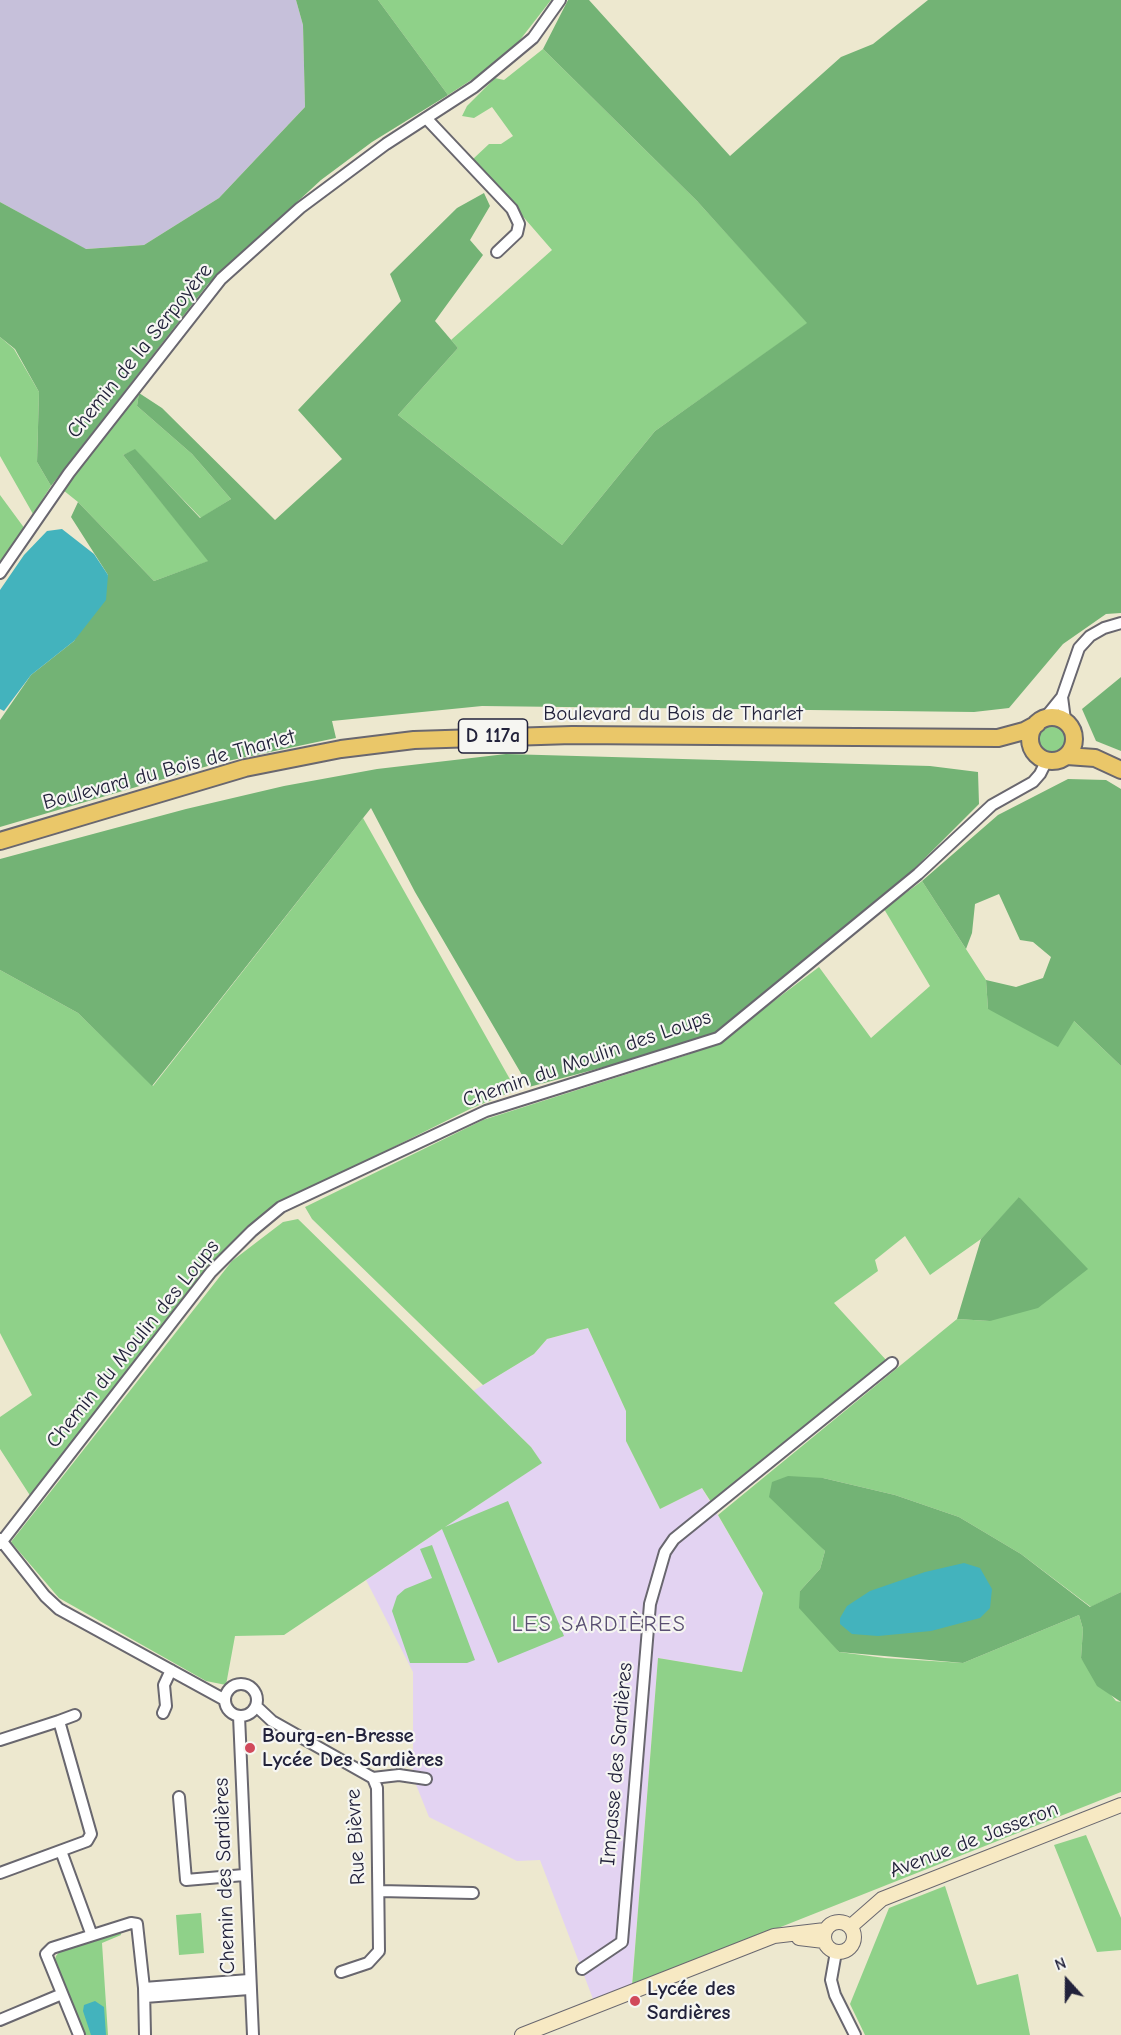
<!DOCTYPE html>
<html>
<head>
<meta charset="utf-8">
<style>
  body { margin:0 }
  #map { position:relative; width:1121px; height:2035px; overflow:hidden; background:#ede8cf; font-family:"Comic Neue",sans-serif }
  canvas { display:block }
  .north { position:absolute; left:1037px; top:1951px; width:60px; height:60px; -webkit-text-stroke:4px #f6f6f2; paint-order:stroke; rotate:339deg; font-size:16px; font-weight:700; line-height:24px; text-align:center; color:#22223b }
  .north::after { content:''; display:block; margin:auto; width:21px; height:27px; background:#22223b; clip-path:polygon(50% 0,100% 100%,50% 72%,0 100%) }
</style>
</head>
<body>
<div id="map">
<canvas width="1121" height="2035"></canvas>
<div class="north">N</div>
</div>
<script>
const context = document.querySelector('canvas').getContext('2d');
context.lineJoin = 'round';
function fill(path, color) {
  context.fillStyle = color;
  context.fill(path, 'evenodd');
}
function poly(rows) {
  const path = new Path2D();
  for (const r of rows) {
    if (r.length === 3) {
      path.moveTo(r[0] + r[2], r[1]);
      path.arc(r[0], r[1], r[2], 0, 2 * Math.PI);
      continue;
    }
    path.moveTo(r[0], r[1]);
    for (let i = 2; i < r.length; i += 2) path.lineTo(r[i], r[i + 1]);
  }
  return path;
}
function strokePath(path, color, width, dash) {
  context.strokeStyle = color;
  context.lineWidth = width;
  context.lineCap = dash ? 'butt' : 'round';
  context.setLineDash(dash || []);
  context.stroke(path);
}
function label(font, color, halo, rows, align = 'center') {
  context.font = font + ' "Comic Neue",sans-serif';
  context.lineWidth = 4.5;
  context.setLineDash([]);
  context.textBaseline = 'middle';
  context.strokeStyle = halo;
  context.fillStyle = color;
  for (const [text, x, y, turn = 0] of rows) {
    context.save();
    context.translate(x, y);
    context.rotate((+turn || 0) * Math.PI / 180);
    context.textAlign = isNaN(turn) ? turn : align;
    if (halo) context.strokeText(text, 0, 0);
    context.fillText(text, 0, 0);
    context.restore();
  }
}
fill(poly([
  [588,1328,626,1411,626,1441,660,1509,702,1488,763,1593,742,1672,658,1658,631,1996,598,2012,540,1860,517,1861,429,1817,413,1777,413,1672,366,1580,541,1463,531,1447,473,1391,534,1354,547,1339]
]), '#e3d3f2');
fill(poly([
  [0,0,296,0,303,25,305,107,219,198,144,245,85,249,0,202]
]), '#c6c0da');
fill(poly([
  [378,0,551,0,516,45,479,75,448,95],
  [543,49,697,201,808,323,655,431,562,545,398,415,458,348,451,340,552,250,473,159,489,144,501,144,513,136,492,107,474,118,462,116,467,106,495,78,504,80],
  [0,337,14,349,39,392,37,462,51,486,33,514,0,456],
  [139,393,137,406,192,454,231,499,201,518,135,450,123,455,209,561,154,581,78,502,63,490],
  [0,495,25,529,0,566],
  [1052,739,14],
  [363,818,516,1090,472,1108,291,1198,258,1219,208,1268,31,1497,0,1449,0,1417,32,1395,0,1333,0,970,78,1013,153,1086],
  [922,881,986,980,988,1009,1074,1021,1121,1066,1121,1592,1091,1607,1021,1554,959,1517,895,1495,823,1478,811,1535,825,1551,820,1569,800,1591,821,1629,839,1652,885,1658,963,1663,1079,1615,1083,1629,1081,1658,1116,1701,1121,1702,1121,1792,632,1986,658,1658,742,1672,763,1593,718,1515,957,1319,990,1321,1020,1197,981,1239,930,1275,905,1236,875,1260,878,1271,834,1303,887,1361,711,1502,702,1488,660,1509,626,1441,626,1411,588,1328,547,1339,534,1354,483,1385,312,1219,305,1207,483,1120,687,1055,721,1041,819,967,871,1038,930,986,884,909],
  [298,1219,531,1447,542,1463,445,1527,508,1501,564,1636,498,1663,442,1529,284,1635,235,1636,226,1685,206,1681,59,1598,11,1542,232,1261,283,1222],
  [432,1545,475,1660,467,1663,410,1663,392,1611,397,1596,405,1589,432,1578,420,1549],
  [1086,1835,1121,1918,1121,1950,1097,1952,1054,1845],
  [945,1886,977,1985,1018,1974,1030,2035,865,2035,850,2004,889,1908],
  [201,1913,204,1953,179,1955,176,1915],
  [120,1929,121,1935,102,1943,108,2035,84,2035,54,1962,56,1956,61,1950]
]), '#8fd189');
fill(poly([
  [296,0,378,0,448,95,372,142,321,180,208,284,51,486,37,462,39,392,15,349,0,337,0,202,86,249,144,245,219,198,305,107,303,25],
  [568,0,589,0,730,156,841,57,873,44,928,0,1121,0,1121,613,1106,614,1063,644,1009,708,974,712,482,706,332,721,336,738,218,763,0,827,0,720,31,675,74,641,108,575,71,517,78,502,154,581,208,561,123,455,135,449,200,518,231,499,192,454,137,406,139,393,162,408,275,520,342,459,298,410,401,301,390,274,457,208,484,193,490,206,470,240,483,255,435,321,458,348,398,415,562,545,655,431,807,323,697,201,543,49],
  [1121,677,1121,751,1096,741,1082,709],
  [506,754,930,766,978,772,979,804,914,869,713,1038,529,1087,415,892,371,808,152,1086,78,1013,0,970,0,859,186,809,284,786,377,769],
  [1068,779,1106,780,1121,789,1121,1066,1074,1021,1058,1047,988,1009,986,980,1016,987,1043,978,1051,957,1033,942,1020,940,999,894,975,904,972,933,966,949,922,881,998,815],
  [1019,1197,1088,1269,1038,1308,990,1321,957,1319,981,1239],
  [788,1476,823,1478,895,1495,959,1517,1021,1554,1090,1607,1121,1592,1121,1702,1097,1686,1081,1658,1083,1629,1079,1615,963,1663,839,1652,799,1608,800,1591,820,1569,825,1551,769,1497,772,1482]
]), '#73b375');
fill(poly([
  [62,529,94,554,108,575,106,600,74,641,31,675,4,711,0,709,0,590,24,555,47,531],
  [964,1563,980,1568,992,1589,990,1608,980,1618,931,1631,878,1636,852,1634,840,1624,840,1618,847,1606,870,1591,925,1572],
  [95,2001,104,2007,106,2035,91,2035,83,2011,84,2005]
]), '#43b3bd');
const minor = poly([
  [426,118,512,209,519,224,517,233,497,252],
  [0,573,69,473,221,279,300,208,386,144,474,87,533,38,560,0],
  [1045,718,1062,697],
  [1065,720,1062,697,1079,648,1090,636,1104,628,1121,623],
  [0,1539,45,1596,59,1609,225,1700],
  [0,1544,211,1272,252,1231,281,1207,486,1111,718,1038,918,874,992,805,1033,782,1040,774,1047,760],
  [241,1700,16],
  [256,1706,272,1721,373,1778,377,1788,379,1951,368,1963,341,1972],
  [163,1713,166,1706,164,1685,171,1670],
  [239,1716,253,2035],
  [59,1721,75,1715],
  [0,1740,59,1721,91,1834,87,1841,0,1873],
  [373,1778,399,1775,426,1779],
  [179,1797,186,1880,244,1875],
  [61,1851,91,1933],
  [379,1891,473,1893],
  [836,1952,831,1980,835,1995,855,2035],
  [582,1969,622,1942,650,1604,665,1552,674,1539,892,1363],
  [144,1988,249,1980],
  [145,1997,249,1989],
  [0,2020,62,1994],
  [79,2035,46,1954,52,1948,131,1923,137,1924,144,1988,145,2035]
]);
const secondary = poly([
  [839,1937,15],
  [850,1927,882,1899,1121,1805],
  [799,1938,824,1941],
  [522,2035,774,1936,825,1930]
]);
const primary = poly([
  [1052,739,22],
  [1067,756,1095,758,1121,770],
  [0,841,245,768,341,749,414,740,572,735,998,738,1024,731,1037,724]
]);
strokePath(minor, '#69676f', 14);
strokePath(secondary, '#69676f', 16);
strokePath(primary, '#69676f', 20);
strokePath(minor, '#fff', 10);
strokePath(secondary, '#f7e9c3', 14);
strokePath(primary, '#eac769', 16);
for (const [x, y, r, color] of [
  [250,1748,6,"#d1495b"],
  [635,2001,6,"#d1495b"]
]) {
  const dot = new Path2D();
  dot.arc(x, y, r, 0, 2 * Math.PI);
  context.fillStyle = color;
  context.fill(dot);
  strokePath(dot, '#f6f6f2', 2);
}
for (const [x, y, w] of [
  [493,736,69]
]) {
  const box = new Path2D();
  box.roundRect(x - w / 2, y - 17, w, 34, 4.5);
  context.fillStyle = '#f6f6f2';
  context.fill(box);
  strokePath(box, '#22223b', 1.5);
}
label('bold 20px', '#22223b', null, [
  ["D 117a",493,736]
]);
label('21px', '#22223b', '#f6f6f2', [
  ["Chemin de la Serpoyère",140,351,-51],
  ["Boulevard du Bois de Tharlet",673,714],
  ["Boulevard du Bois de Tharlet",169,770,-15],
  ["Chemin du Moulin des Loups",587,1059,-19],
  ["Chemin du Moulin des Loups",133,1344,-51],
  ["Impasse des Sardières",617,1764,-85],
  ["Rue Bièvre",356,1837,-93],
  ["Avenue de Jasseron",974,1840,-21],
  ["Chemin des Sardières",225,1876,-92]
]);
label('bold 21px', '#22223b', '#f6f6f2', [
  ["Bourg-en-Bresse",262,1736],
  ["Lycée Des Sardières",262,1760],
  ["Lycée des",647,1989],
  ["Sardières",647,2013]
], 'left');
context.letterSpacing = '1.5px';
label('22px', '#594f72', '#f6f6f2', [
  ["LES SARDIÈRES",599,1625]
]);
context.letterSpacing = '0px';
</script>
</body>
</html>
